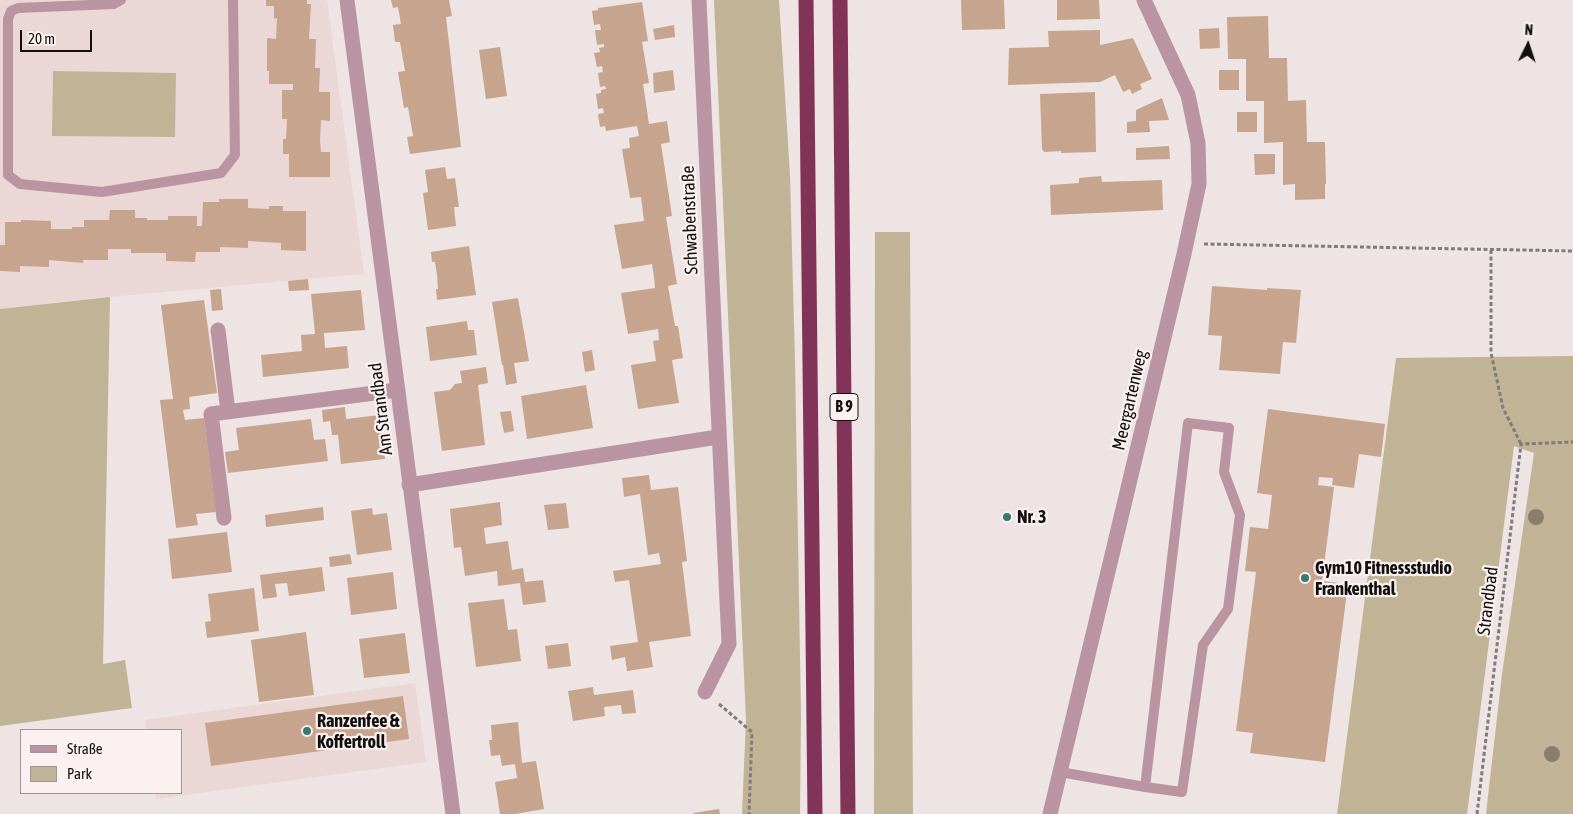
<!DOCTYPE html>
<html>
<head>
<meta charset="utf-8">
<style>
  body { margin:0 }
  #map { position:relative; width:1573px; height:814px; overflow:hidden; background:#ede4e3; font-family:"Asap Condensed",sans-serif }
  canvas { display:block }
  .legend { position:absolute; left:20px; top:729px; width:162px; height:65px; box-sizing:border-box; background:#fbf1f0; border:1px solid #9e9796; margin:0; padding:6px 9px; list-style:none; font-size:15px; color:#120f0f }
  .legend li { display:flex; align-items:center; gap:10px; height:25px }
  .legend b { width:25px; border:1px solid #9e9796 }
  .north { position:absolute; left:1503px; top:20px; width:50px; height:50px; -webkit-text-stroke:4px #fbf1f0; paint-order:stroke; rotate:4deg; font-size:14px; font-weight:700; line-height:20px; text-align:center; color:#120f0f }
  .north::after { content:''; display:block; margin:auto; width:18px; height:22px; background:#120f0f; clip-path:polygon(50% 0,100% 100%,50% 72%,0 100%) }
  .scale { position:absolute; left:20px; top:30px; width:72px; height:22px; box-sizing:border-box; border:2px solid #120f0f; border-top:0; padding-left:6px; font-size:15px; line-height:18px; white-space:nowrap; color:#120f0f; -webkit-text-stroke:4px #fbf1f0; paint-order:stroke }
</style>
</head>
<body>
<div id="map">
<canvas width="1573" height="814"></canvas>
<ul class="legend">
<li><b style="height:6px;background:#bb94a2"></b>Straße</li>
<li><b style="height:14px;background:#c0b396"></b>Park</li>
</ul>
<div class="north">N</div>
<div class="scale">20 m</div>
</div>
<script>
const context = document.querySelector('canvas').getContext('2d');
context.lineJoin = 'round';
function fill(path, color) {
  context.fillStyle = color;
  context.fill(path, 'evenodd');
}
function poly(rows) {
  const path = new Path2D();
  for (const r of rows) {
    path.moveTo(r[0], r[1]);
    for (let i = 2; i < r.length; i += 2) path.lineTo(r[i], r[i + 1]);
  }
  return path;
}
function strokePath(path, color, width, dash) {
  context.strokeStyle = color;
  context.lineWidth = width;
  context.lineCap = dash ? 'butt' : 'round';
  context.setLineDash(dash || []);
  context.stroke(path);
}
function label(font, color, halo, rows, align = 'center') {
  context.font = font + ' "Asap Condensed",sans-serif';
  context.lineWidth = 4.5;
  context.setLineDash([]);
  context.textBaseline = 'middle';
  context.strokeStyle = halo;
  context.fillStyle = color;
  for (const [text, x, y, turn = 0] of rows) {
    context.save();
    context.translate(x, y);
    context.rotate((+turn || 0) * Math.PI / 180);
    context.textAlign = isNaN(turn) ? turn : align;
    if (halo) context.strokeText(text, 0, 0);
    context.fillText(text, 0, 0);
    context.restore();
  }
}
fill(poly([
  [0,0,327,0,364,274,110,297,0,309],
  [415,683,426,762,156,799,155,793,181,793,181,730,146,730,145,720]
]), '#ebd8d6');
fill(poly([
  [714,0,779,0,790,175,795,362,801,715,800,814,742,814,746,720],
  [53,71,176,73,175,137,52,136],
  [875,232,910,232,913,814,874,814],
  [110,297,103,664,125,660,132,708,0,726,0,309],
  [1573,356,1573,814,1486,814,1502,674,1534,453,1514,446,1467,814,1337,814,1396,358]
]), '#c0b396');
fill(poly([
  [266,0,307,0,307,4,311,4,309,39,316,39,315,68,320,68,319,92,330,92,330,121,321,120,320,141,321,152,330,152,330,177,289,177,289,154,283,154,283,139,286,139,287,119,282,119,282,90,293,90,293,84,269,84,269,71,267,71,267,38,276,39,277,18,274,19,274,6,266,6],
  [391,0,449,0,452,16,446,17,461,147,410,154,407,137,413,136,408,107,404,108,398,72,405,71,400,42,395,42,393,25,401,24,398,7,393,8],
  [961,0,1004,0,1005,29,962,30],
  [1057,0,1099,0,1100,19,1057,20],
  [642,2,648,41,642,42,649,83,643,84,649,124,667,121,670,142,661,144,672,216,666,217,677,284,668,286,675,326,678,326,683,358,672,360,679,403,638,409,631,365,656,361,653,341,659,340,658,329,628,334,621,293,655,288,654,277,652,264,622,269,614,225,644,221,641,197,630,198,622,149,630,148,629,138,639,136,637,126,606,131,605,126,600,127,598,114,604,113,603,108,598,109,596,94,601,93,601,90,606,89,605,86,600,87,598,73,603,72,602,66,597,67,594,53,600,52,599,48,604,47,604,44,597,45,595,30,601,30,600,24,594,25,592,11,598,10,598,8],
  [1268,16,1269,58,1287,58,1288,101,1306,100,1307,142,1325,142,1326,184,1325,184,1325,199,1295,200,1295,184,1283,185,1283,142,1264,143,1264,101,1246,101,1246,59,1228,59,1227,17],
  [674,25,675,37,655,40,653,29],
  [1219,28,1220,48,1200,49,1199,29],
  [1100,30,1100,45,1133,38,1152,79,1140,84,1142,89,1132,94,1130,89,1123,92,1115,75,1100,82,1008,85,1009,48,1049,47,1048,31],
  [500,47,507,96,486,99,479,50],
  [673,70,675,90,654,93,653,73],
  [1219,70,1239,70,1239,90,1219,90],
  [1095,92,1096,152,1061,153,1061,151,1044,152,1042,149,1040,94],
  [1162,98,1169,120,1149,121,1150,132,1127,133,1127,122,1136,121,1136,110],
  [1237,112,1257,112,1257,132,1237,132],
  [1169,146,1170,159,1136,160,1136,148],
  [1254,154,1275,154,1275,174,1255,175],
  [445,167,447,179,455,178,459,207,454,207,456,226,428,230,423,193,428,192,425,170],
  [1101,176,1102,182,1162,180,1163,210,1051,215,1050,185,1079,183,1079,178],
  [219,199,248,199,248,208,269,209,269,206,283,206,283,211,306,211,306,251,281,250,281,243,248,241,248,248,220,247,220,252,196,252,195,262,166,261,166,253,131,253,131,249,108,249,108,260,83,260,83,263,49,260,49,267,20,266,20,272,0,271,0,245,5,245,5,222,21,222,21,220,51,221,51,229,72,229,72,227,84,227,84,220,109,220,110,210,135,210,135,218,147,218,147,220,168,220,168,216,197,216,197,226,202,226,203,202,219,202],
  [469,246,476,295,437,300,436,289,438,289,437,275,435,262,432,262,431,252],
  [308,279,309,290,289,291,288,281],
  [1212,286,1267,290,1267,288,1301,290,1296,343,1283,342,1280,374,1219,370,1222,336,1208,335],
  [221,289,223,310,212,311,210,290],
  [361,290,365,330,324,333,325,348,347,346,349,368,263,377,261,355,302,351,301,335,315,334,311,294],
  [518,298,529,361,514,363,517,383,506,385,503,365,502,365,492,302],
  [204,300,217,393,189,397,190,409,183,410,185,420,204,418,216,512,196,514,198,525,176,528,160,400,173,399,161,305],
  [467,321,468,330,474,330,477,355,430,361,426,327],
  [592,350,595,370,585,372,582,352],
  [486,367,488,383,478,385,485,445,442,451,434,392,450,390,455,384,462,383,460,371],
  [586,385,593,428,527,439,521,396],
  [345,407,346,419,380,415,385,459,341,464,338,435,332,435,330,421,323,422,322,410],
  [1268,409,1385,424,1381,457,1359,454,1354,488,1332,485,1333,478,1319,477,1318,485,1334,487,1322,581,1348,584,1325,762,1250,753,1253,733,1236,731,1256,572,1245,571,1250,527,1268,529,1272,495,1257,493],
  [511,411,514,431,504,433,500,412],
  [311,419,314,440,325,439,328,461,228,473,225,452,239,450,236,428],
  [649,475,651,490,678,487,687,561,682,562,691,636,649,642,653,667,627,671,625,657,612,660,610,646,638,642,629,580,615,582,613,571,661,564,659,553,648,555,640,494,624,497,622,478],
  [500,502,502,525,484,528,486,544,508,541,512,570,523,568,525,582,543,580,546,602,523,605,520,583,498,586,497,571,465,576,461,547,454,548,450,509],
  [566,503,569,528,548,530,544,505],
  [323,507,324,520,266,527,265,515],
  [372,508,373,515,387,513,392,550,357,555,351,511],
  [227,532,232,572,172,579,168,539],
  [350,554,352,564,330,567,329,557],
  [322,567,325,591,289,596,287,583,275,584,277,597,263,599,260,575],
  [393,572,397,609,351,615,347,578],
  [254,588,259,631,207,638,205,622,211,621,208,594],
  [504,599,508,630,517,629,521,661,476,667,468,603],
  [306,632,314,695,259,702,251,640],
  [405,633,410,673,364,678,359,639],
  [568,643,571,666,548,669,545,646],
  [593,687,594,695,633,690,636,713,622,714,621,705,604,707,605,716,573,721,568,691],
  [403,696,409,739,211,766,205,723],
  [518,722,522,763,536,761,544,809,515,814,500,814,495,782,517,778,515,764,502,766,500,755,491,756,489,740,492,740,491,725],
  [719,809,720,814,693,814,693,813]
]), '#c7a48d');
strokePath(poly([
  [1204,244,1573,251],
  [1491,250,1491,353,1503,408,1521,444],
  [719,704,752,732,749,814],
  [1477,814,1521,444,1573,442]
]), '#817b7b', 3, [4, 2.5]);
strokePath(poly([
  [121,0,114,4,18,8,11,11,8,19,8,175,20,184,102,192,221,173,235,155,233,0],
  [1060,772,1145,787,1188,423,1229,428,1224,472,1240,515,1228,609,1203,645,1182,792,1145,787]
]), '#bb94a2', 10);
strokePath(poly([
  [347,0,453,814],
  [699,0,729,644,705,692],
  [218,330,228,412],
  [409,485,718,437],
  [224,518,211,414,398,390],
  [1050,814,1184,254,1199,184,1198,143,1188,95,1144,0]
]), '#bb94a2', 15);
strokePath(poly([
  [806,0,815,814],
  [840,0,848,814]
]), '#813457', 15);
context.fillStyle = '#897e6d';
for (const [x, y] of [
  [1536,517],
  [1552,754]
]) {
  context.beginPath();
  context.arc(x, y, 8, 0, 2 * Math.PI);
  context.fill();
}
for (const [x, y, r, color] of [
  [1007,517,5,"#377b6e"],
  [1305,578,5,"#377b6e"],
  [307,731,5,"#377b6e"]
]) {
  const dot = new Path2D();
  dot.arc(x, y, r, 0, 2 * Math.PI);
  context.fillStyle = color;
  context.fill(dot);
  strokePath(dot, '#fbf1f0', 2);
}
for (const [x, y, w] of [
  [844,407,28]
]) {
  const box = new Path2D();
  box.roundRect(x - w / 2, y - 13.5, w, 27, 4);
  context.fillStyle = '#fbf1f0';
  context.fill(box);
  strokePath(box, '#120f0f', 1);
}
label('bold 16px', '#120f0f', null, [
  ["B 9",844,407]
]);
label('18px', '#120f0f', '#fbf1f0', [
  ["Schwabenstraße",690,220,-92],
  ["Meergartenweg",1130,400,-77],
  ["Am Strandbad",381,409,-97],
  ["Strandbad",1488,601,-83]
]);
label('bold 18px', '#120f0f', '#fbf1f0', [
  ["Nr. 3",1017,517],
  ["Gym10 Fitnessstudio",1315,568],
  ["Frankenthal",1315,589],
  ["Ranzenfee &",317,721],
  ["Koffertroll",317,742]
], 'left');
</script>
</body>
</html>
